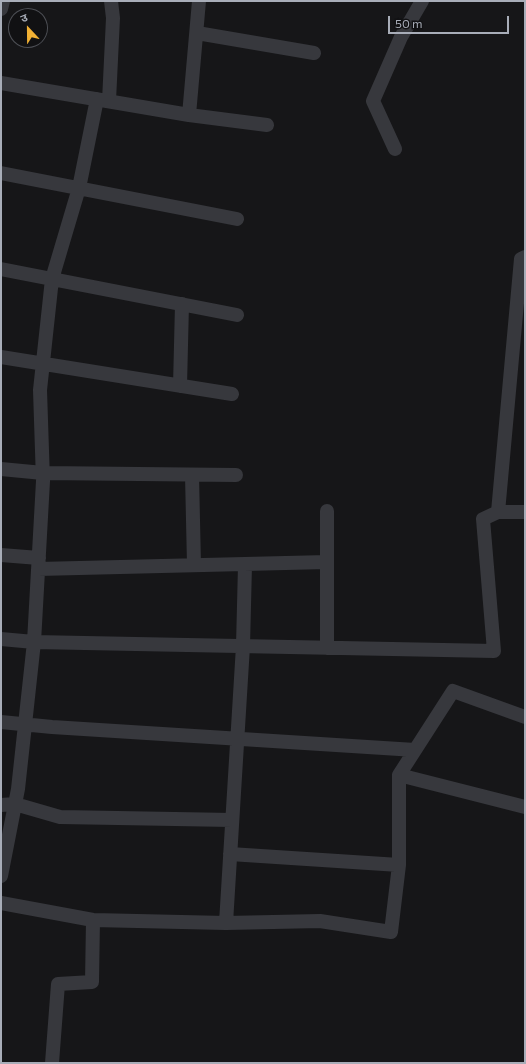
<!DOCTYPE html>
<html>
<head>
<meta charset="utf-8">
<style>
  body { margin:0 }
  #map { position:relative; width:526px; height:1064px; overflow:hidden; background:#161618; font-family:Commissioner,"Noto Sans Devanagari",sans-serif }
  canvas { display:block }
  .frame { position:absolute; inset:0; border:2px solid #a8adb8; pointer-events:none }
  .north { position:absolute; left:8px; top:8px; width:40px; height:40px; box-sizing:border-box; background:#111113; border:1px solid #4d4f55; border-radius:50%; rotate:338deg; font-size:11px; font-weight:700; line-height:16px; text-align:center; color:#a8adb8 }
  .north::after { content:''; display:block; margin:auto; width:14px; height:18px; background:#f2b134; clip-path:polygon(50% 0,100% 100%,50% 72%,0 100%) }
  .scale { position:absolute; left:388px; top:16px; width:121px; height:18px; box-sizing:border-box; border:2px solid #a8adb8; border-top:0; padding-left:5px; font-size:12px; line-height:14px; white-space:nowrap; color:#a8adb8; -webkit-text-stroke:3px #111113; paint-order:stroke }
</style>
</head>
<body>
<div id="map">
<canvas width="526" height="1064"></canvas>
<div class="frame"></div>
<div class="north">उ</div>
<div class="scale">50 m</div>
</div>
<script>
const context = document.querySelector('canvas').getContext('2d');
context.lineJoin = 'round';
function poly(rows) {
  const path = new Path2D();
  for (const r of rows) {
    path.moveTo(r[0], r[1]);
    for (let i = 2; i < r.length; i += 2) path.lineTo(r[i], r[i + 1]);
  }
  return path;
}
function strokePath(path, color, width, dash) {
  context.strokeStyle = color;
  context.lineWidth = width;
  context.lineCap = dash ? 'butt' : 'round';
  context.setLineDash(dash || []);
  context.stroke(path);
}
strokePath(poly([
  [1,9,3,1],
  [197,33,314,53],
  [1,83,189,115,267,125],
  [109,101,113,18,111,1],
  [189,115,199,1],
  [395,149,373,101,401,37,422,1],
  [1,173,237,219],
  [1,269,237,315],
  [1,357,232,394],
  [180,386,182,304],
  [1,469,43,473,236,475],
  [192,475,194,565],
  [498,512,525,512],
  [1,555,39,558],
  [38,569,327,562],
  [1,639,34,642,494,651,483,519,498,512,521,259,525,257],
  [327,648,327,511],
  [1,722,52,727,415,750],
  [399,775,525,807],
  [1,805,15,804,60,817,232,820],
  [230,854,399,865,399,775,453,691,525,717],
  [1,876,18,789,34,642,43,481,40,390,52,279,79,188,97,99],
  [1,903,93,920,226,923,320,921,391,932,399,865],
  [226,923,243,646,245,565],
  [52,1063,58,984,92,982,93,920]
]), '#37383d', 14);
</script>
</body>
</html>
